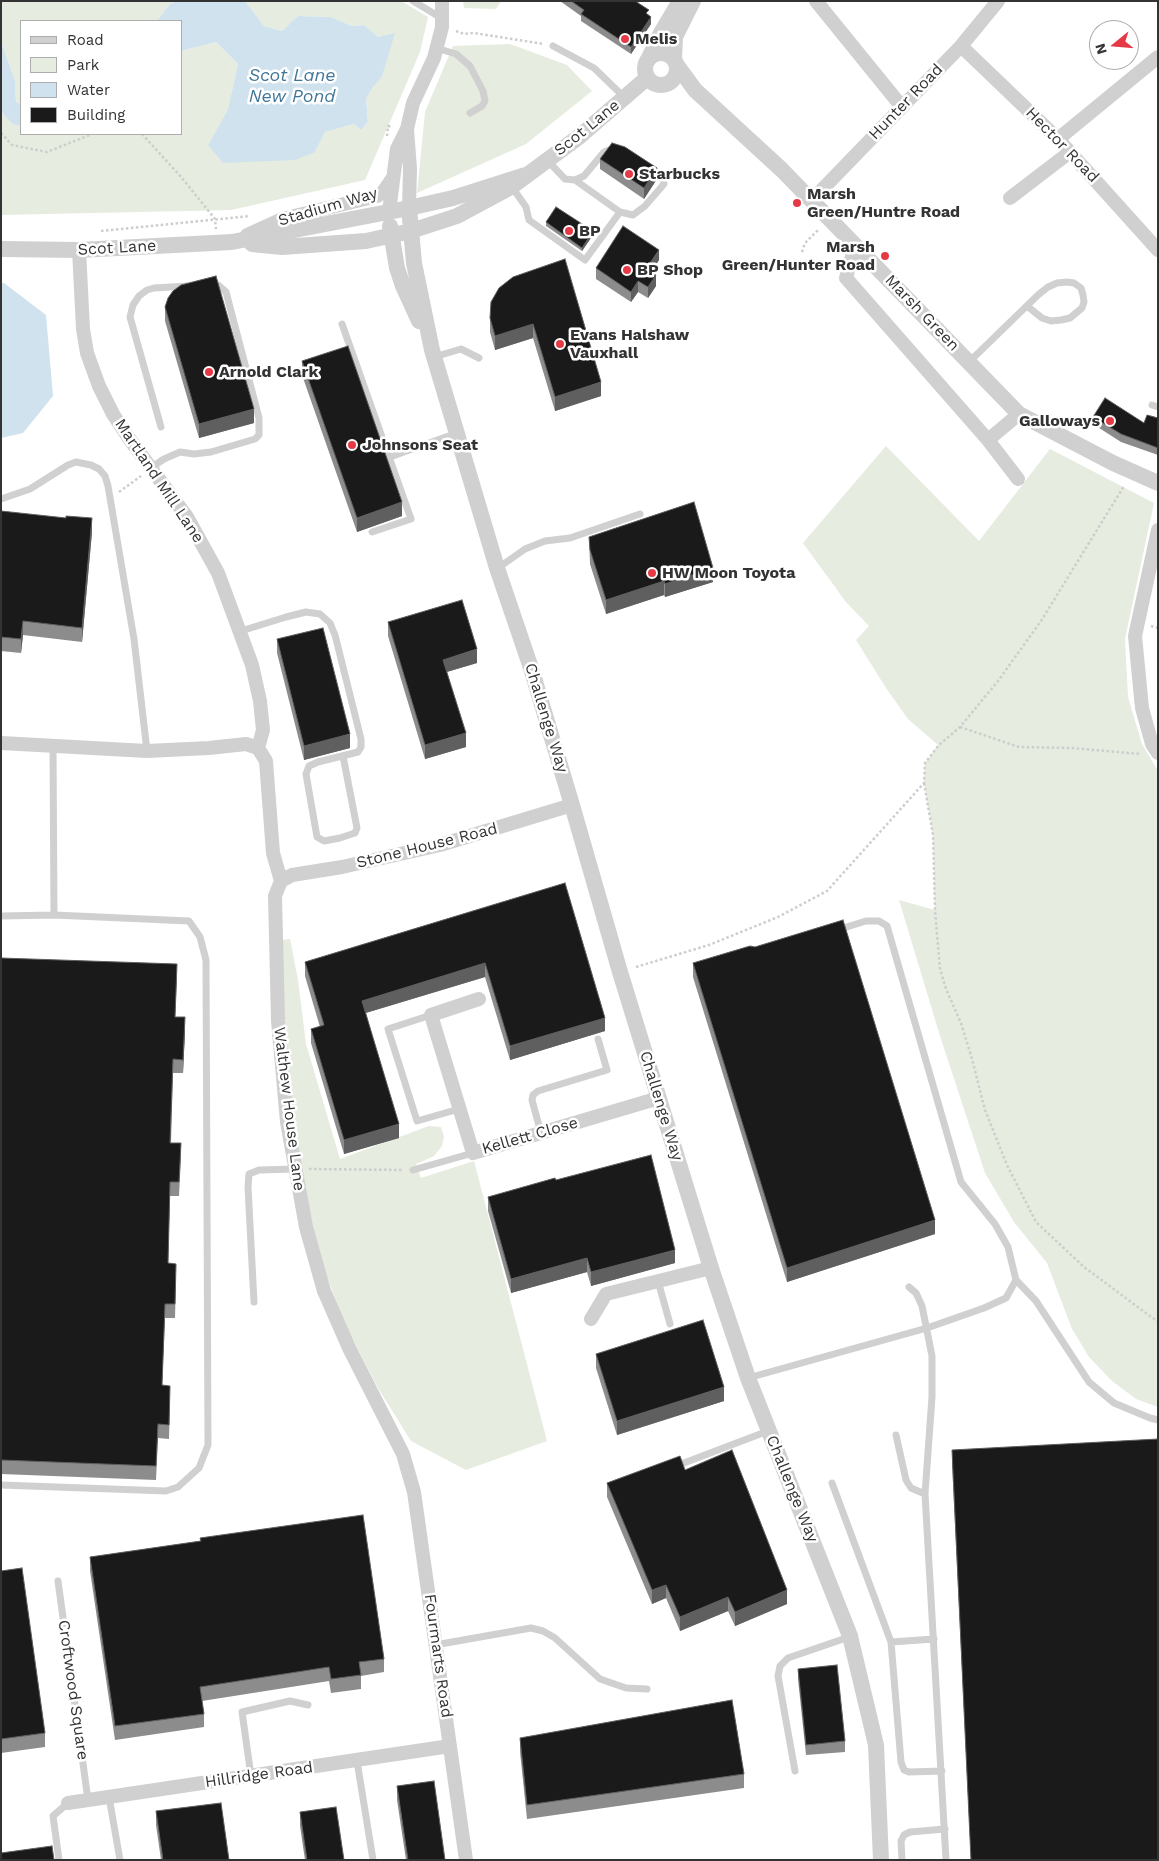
<!DOCTYPE html>
<html>
<head>
<meta charset="utf-8">
<style>
  body { margin:0 }
  #map { position:relative; width:1159px; height:1861px; overflow:hidden; background:#fff; font-family:"Work Sans",sans-serif }
  canvas { display:block }
  .frame { position:absolute; inset:0; border:2px solid #333; pointer-events:none }
  .legend { position:absolute; left:20px; top:20px; width:162px; height:115px; box-sizing:border-box; background:#fff; border:1px solid #adadad; margin:0; padding:6px 9px; list-style:none; font-size:15px; color:#333 }
  .legend li { display:flex; align-items:center; gap:10px; height:25px }
  .legend b { width:25px; border:1px solid #adadad }
  .north { position:absolute; left:1089px; top:20px; width:50px; height:50px; box-sizing:border-box; background:#fff; border:1px solid #adadad; border-radius:50%; rotate:253deg; font-size:14px; font-weight:700; line-height:20px; text-align:center; color:#333 }
  .north::after { content:''; display:block; margin:auto; width:18px; height:22px; background:#e63946; clip-path:polygon(50% 0,100% 100%,50% 72%,0 100%) }
</style>
</head>
<body>
<div id="map">
<canvas width="1159" height="1861"></canvas>
<div class="frame"></div>
<ul class="legend">
<li><b style="height:6px;background:#d0d0d0"></b>Road</li>
<li><b style="height:14px;background:#e6ecdf"></b>Park</li>
<li><b style="height:14px;background:#cfe2ee"></b>Water</li>
<li><b style="height:14px;background:#1a1a1a"></b>Building</li>
</ul>
<div class="north">N</div>
</div>
<script>
const context = document.querySelector('canvas').getContext('2d');
context.lineJoin = 'round';
function fill(path, color) {
  context.fillStyle = color;
  context.fill(path, 'evenodd');
}
function poly(rows) {
  const path = new Path2D();
  for (const r of rows) {
    if (r.length === 3) {
      path.moveTo(r[0] + r[2], r[1]);
      path.arc(r[0], r[1], r[2], 0, 2 * Math.PI);
      continue;
    }
    path.moveTo(r[0], r[1]);
    for (let i = 2; i < r.length; i += 2) path.lineTo(r[i], r[i + 1]);
  }
  return path;
}
function strokePath(path, color, width, dash) {
  context.strokeStyle = color;
  context.lineWidth = width;
  context.lineCap = dash ? 'butt' : 'round';
  context.setLineDash(dash || []);
  context.stroke(path);
}
function label(font, color, halo, rows, align = 'center') {
  context.font = font + ' "Work Sans",sans-serif';
  context.lineWidth = 5;
  context.setLineDash([]);
  context.textBaseline = 'middle';
  context.strokeStyle = halo;
  context.fillStyle = color;
  for (const [text, x, y, turn = 0] of rows) {
    context.save();
    context.translate(x, y);
    context.rotate((+turn || 0) * Math.PI / 180);
    context.textAlign = isNaN(turn) ? turn : align;
    if (halo) context.strokeText(text, 0, 0);
    context.fillText(text, 0, 0);
    context.restore();
  }
}
fill(poly([
  [3,1,178,1,170,4,157,21,21,21,21,105,16,102,15,81,2,44,1,3],
  [245,1,401,1,428,17,420,52,365,180,231,210,1,215,1,109,3,114,13,123,21,126,21,134,181,134,181,51,216,42,238,64,228,109,208,145,315,152,325,132,354,124,361,130,368,122,366,99,373,87,382,77,394,34,378,37,364,25,352,26,331,17,298,16,282,31,264,26],
  [463,1,501,1,496,9,464,8],
  [510,44,567,65,592,91,526,144,417,193,425,112,453,46],
  [886,446,979,541,1050,449,1154,503,1125,639,1128,697,1142,744,1158,771,1158,1407,1136,1399,1112,1381,1089,1357,1072,1329,1047,1263,1014,1222,985,1173,940,1036,899,900,935,910,933,835,924,783,925,763,938,745,908,719,886,688,856,640,869,626,846,602,803,543],
  [290,939,298,980,306,1044,340,1159,429,1126,441,1127,444,1137,442,1146,434,1156,416,1164,421,1178,474,1161,547,1441,466,1470,411,1441,378,1388,344,1323,322,1263,305,1199,294,1130,285,1054,282,940]
]), '#e6ecdf');
fill(poly([
  [178,1,245,1,264,26,282,31,298,16,331,17,352,26,364,25,378,37,395,33,382,77,373,87,366,99,368,122,361,130,354,124,325,132,315,152,295,160,223,163,208,145,228,109,238,64,216,42,181,51,181,21,157,21,170,4],
  [1,10,2,44,15,81,16,102,21,105,21,126,13,124,3,114,1,108],
  [1,283,4,283,46,315,53,396,23,433,1,438]
]), '#cfe2ee');
strokePath(poly([
  [456,31,464,34,474,33,544,44],
  [1,133,12,145,47,152,92,134],
  [142,134,182,178,215,219,216,229],
  [387,136,388,126,393,127],
  [101,231,250,216],
  [802,252,805,243,818,230],
  [119,492,141,476],
  [1151,626,1158,628],
  [960,727,1019,747,1072,748,1141,754],
  [924,783,933,835,935,910,940,969,946,989,961,1023,972,1059,985,1110,1007,1165,1036,1222,1084,1267,1158,1322],
  [636,967,709,945,778,917,827,891,924,783,925,763,939,745,960,727,998,681,1041,621,1124,486],
  [309,1169,403,1170]
]), '#cdcdcd', 2.5, [2.5, 2.5]);
strokePath(poly([
  [413,1,443,19],
  [553,46,594,68,624,97],
  [436,48,456,54,470,66,483,91,485,101,482,106,470,113],
  [575,180,584,176,604,152,614,148],
  [512,187,526,207,529,220,585,260,620,212,575,180,565,179,547,160],
  [620,212,633,215,645,206,664,184,663,176,651,168],
  [342,324,411,519,372,532],
  [434,357,461,349,479,358],
  [969,362,1038,295,1048,287,1057,283,1067,282,1074,283,1081,288,1083,295,1084,302,1082,308,1070,318,1061,320,1051,321,1042,318,1027,306],
  [1152,405,1158,407],
  [161,427,130,317,133,305,139,296,147,290,154,288,188,286],
  [390,457,457,433],
  [152,467,164,459,180,452,194,454,211,452,255,439,259,435,259,418,226,292,218,285,211,285],
  [1,499,30,489,68,465,76,462,91,465,99,469,105,476,108,486,134,639,147,751],
  [498,568,525,549,545,541,570,538,640,514],
  [241,631,286,617,306,612,320,614,330,623,335,635,361,739,361,747,358,752,318,762,309,766,306,774,317,837,324,841,340,838,355,833,357,828,343,756],
  [53,746,54,915],
  [1,916,54,915,189,921,200,937,206,960,208,1445,199,1468,178,1487,166,1491,1,1485],
  [431,1015,388,1029,417,1121,459,1109],
  [541,1133,532,1100,533,1095,538,1091,607,1070,598,1039],
  [413,1170,473,1153],
  [1016,1280,1036,1301,1089,1382,1114,1403,1150,1418,1158,1420],
  [658,1281,670,1324],
  [909,1287,916,1293,922,1306,932,1356,932,1397,925,1494,946,1860],
  [254,1302,248,1187,249,1174,259,1170,295,1169],
  [748,1378,927,1328,984,1308,1006,1298,1016,1280,1008,1247,995,1224,961,1182,887,926,879,921,866,921,837,930],
  [896,1435,906,1480,911,1488,925,1494],
  [676,1466,768,1431],
  [832,1483,891,1642,901,1762,904,1770,909,1772,942,1771],
  [58,1581,88,1800],
  [891,1642,934,1639],
  [435,1645,531,1628,543,1631,555,1638,600,1679,626,1688,647,1689],
  [357,1761,373,1860],
  [795,1771,778,1676,780,1666,788,1658,849,1637],
  [251,1776,242,1712,290,1701,308,1705],
  [109,1797,120,1860],
  [59,1860,53,1816,68,1803],
  [902,1860,901,1841,904,1835,910,1832,945,1829]
]), '#d0d0d0', 7);
strokePath(poly([
  [816,1,902,107],
  [961,46,1058,139,1158,250],
  [407,129,410,169,409,208],
  [1058,139,1158,57],
  [1010,198,1070,152],
  [812,200,961,46,998,1],
  [389,212,397,149,407,129,413,103,434,58,442,27,442,1],
  [247,235,282,219,377,196,384,191,392,179],
  [855,245,846,278,988,440,1019,414],
  [79,250,83,329,87,353,99,386,113,414,128,437,187,517,218,573,252,665,260,701,263,730,258,748],
  [988,440,1018,479],
  [1158,530,1135,636,1142,708,1152,744,1158,753],
  [1,743,147,751,209,748,246,744,258,748],
  [258,748,266,761,273,853,281,881],
  [281,881,275,896,278,1021,287,1122,306,1227,324,1291,349,1348,403,1454,414,1492,466,1860],
  [281,881,292,875,342,867,440,845,572,805],
  [479,999,431,1015,473,1153,659,1098],
  [591,1319,606,1294,711,1268],
  [68,1803,450,1746]
]), '#d0d0d0', 14);
strokePath(poly([
  [661,69,16],
  [648,60,661,33,680,1],
  [674,60,675,37,693,1],
  [676,64,695,90,782,170,1019,414,1113,463,1158,483],
  [409,208,414,263,432,350,497,568,531,668,572,805,620,972,711,1268,748,1378,850,1636,876,1745,881,1860],
  [390,226,397,268,403,286,419,321],
  [252,244,282,247,366,241,411,231,457,216,511,187,580,136,647,78],
  [1,249,79,250,232,242,409,208,453,198,525,175]
]), '#d0d0d0', 16);
fill(poly([
  [560,1,640,1,638,3,651,24,631,54,581,21,581,16],
  [600,159,657,179,644,199,600,169],
  [546,222,593,235,582,251,546,226],
  [659,260,651,272,656,286,648,298,638,292,631,302,596,279,596,268],
  [499,288,601,396,555,411,533,338,495,350,490,332,490,318],
  [165,307,254,423,199,438,165,321],
  [302,361,402,516,357,532,302,375],
  [1093,417,1144,423,1158,418,1158,455,1121,442,1093,424],
  [1,511,92,532,82,642,23,635,21,653,1,651],
  [589,537,713,582,665,597,664,595,606,614,590,564],
  [388,622,477,663,447,672,466,747,425,759,388,636],
  [277,639,350,748,304,760,277,653],
  [565,883,605,1031,510,1060,485,977,366,1013,399,1138,344,1154,311,1043,311,1029,320,1027,305,976,305,962],
  [1,958,177,978,175,1017,185,1031,183,1073,173,1073,171,1143,181,1157,179,1196,170,1196,168,1263,176,1278,175,1318,165,1318,162,1385,170,1400,169,1439,158,1438,156,1480,1,1474],
  [693,963,935,1234,787,1282,693,977],
  [556,1180,675,1263,591,1286,587,1272,511,1293,488,1211,488,1197],
  [596,1354,724,1401,617,1435,596,1368],
  [952,1450,1158,1860,971,1860,952,1463],
  [685,1470,787,1604,735,1626,728,1611,680,1631,666,1598,652,1604,607,1497,607,1483],
  [200,1538,384,1659,384,1672,361,1676,361,1689,331,1693,329,1681,202,1701,204,1714,204,1727,115,1740,90,1571,90,1557,200,1541],
  [1,1571,45,1733,45,1747,1,1753],
  [798,1669,845,1741,845,1752,806,1755,798,1679],
  [520,1738,744,1774,744,1788,527,1819,520,1752],
  [397,1786,445,1860,406,1860,397,1800],
  [156,1811,229,1860,161,1860,156,1825],
  [300,1812,344,1860,305,1860,300,1826]
]), '#8c8c8c');
fill(poly([
  [651,17,651,24,631,54,631,47],
  [657,168,657,179,644,199,644,188],
  [593,231,593,235,582,251,582,248],
  [659,250,659,260,646,280,646,269],
  [656,275,656,286,648,298,648,287],
  [638,281,638,292,631,302,631,292],
  [533,324,533,338,495,350,495,336],
  [601,382,601,396,555,411,555,397],
  [254,409,254,423,199,438,199,424],
  [402,502,402,516,357,532,357,518],
  [92,518,92,532,82,642,82,628],
  [713,568,713,582,665,597,665,584],
  [664,581,664,595,606,614,606,600],
  [23,621,23,635,21,653,21,639],
  [477,649,477,663,443,673,443,660],
  [466,733,466,747,425,759,425,745],
  [350,734,350,748,304,760,304,746],
  [485,963,485,977,362,1014,362,1001],
  [185,1017,185,1031,183,1073,183,1060],
  [605,1018,605,1031,510,1060,510,1046],
  [399,1124,399,1138,344,1154,344,1140],
  [935,1220,935,1234,787,1282,787,1268],
  [675,1250,675,1263,591,1286,591,1272],
  [587,1258,587,1272,511,1293,511,1279],
  [724,1387,724,1401,617,1435,617,1421],
  [666,1585,666,1598,652,1604,652,1590],
  [787,1590,787,1604,735,1626,735,1612],
  [728,1597,728,1611,680,1631,680,1617]
]), '#5f5f5f');
const building = poly([
  [571,1,635,1,649,10,646,13,651,17,631,47,581,14,584,10,571,1],
  [612,143,625,147,657,168,644,188,600,159,612,143],
  [556,207,593,231,582,248,546,222,556,207],
  [623,226,659,250,646,269,656,275,648,287,638,281,631,292,596,268,623,226],
  [565,259,601,382,555,397,533,324,495,336,490,318,491,302,499,288,513,277,565,259],
  [216,276,254,409,199,424,165,307,168,298,173,291,181,285,216,276],
  [348,346,402,502,357,518,302,361,348,346],
  [1105,398,1144,423,1147,415,1158,418,1158,448,1121,434,1093,417,1105,398],
  [694,502,713,568,665,584,664,581,606,600,590,550,589,537,694,502],
  [1,511,66,518,66,516,92,518,82,628,23,621,21,639,1,637,1,511],
  [462,600,477,649,443,660,466,733,425,745,388,622,462,600],
  [323,628,350,734,304,746,277,639,323,628],
  [565,883,605,1018,510,1046,485,963,362,1001,399,1124,344,1140,311,1029,324,1025,305,962,565,883],
  [843,920,935,1220,787,1268,693,963,750,946,755,947,843,920],
  [1,958,177,964,175,1017,185,1017,183,1060,173,1059,170,1143,181,1143,179,1182,170,1182,168,1263,176,1264,175,1304,165,1304,162,1385,170,1386,169,1425,158,1424,156,1466,1,1460,1,958],
  [651,1155,675,1250,591,1272,587,1258,511,1279,488,1197,555,1178,556,1180,651,1155],
  [703,1320,724,1387,617,1421,596,1354,703,1320],
  [1158,1439,1158,1860,971,1860,952,1450,1158,1439],
  [732,1450,787,1590,735,1612,728,1597,680,1617,666,1585,652,1590,607,1483,680,1456,685,1470,732,1450],
  [363,1515,384,1659,359,1662,361,1675,331,1679,329,1667,200,1687,204,1714,115,1726,90,1557,201,1541,200,1538,363,1515],
  [22,1568,45,1733,1,1739,1,1571,22,1568],
  [837,1665,845,1741,806,1745,798,1669,837,1665],
  [732,1700,744,1774,527,1805,520,1738,732,1700],
  [434,1781,445,1860,408,1860,397,1786,434,1781],
  [221,1803,229,1860,163,1860,156,1811,221,1803],
  [336,1807,344,1860,307,1860,300,1812,336,1807],
  [52,1846,54,1860,1,1860,1,1853,52,1846]
]);
fill(building, '#1a1a1a');
strokePath(building, '#5f5f5f', 1);
for (const [x, y, r, color] of [
  [625,39,5,"#e63946"],
  [629,174,5,"#e63946"],
  [797,203,5,"#e63946"],
  [569,231,5,"#e63946"],
  [885,256,5,"#e63946"],
  [627,270,5,"#e63946"],
  [560,344,5,"#e63946"],
  [209,372,5,"#e63946"],
  [1110,421,5,"#e63946"],
  [352,445,5,"#e63946"],
  [652,573,5,"#e63946"]
]) {
  const dot = new Path2D();
  dot.arc(x, y, r, 0, 2 * Math.PI);
  context.fillStyle = color;
  context.fill(dot);
  strokePath(dot, '#fff', 2);
}
label('bold 16px', '#333', '#fff', [
  ["Melis",635,39],
  ["Starbucks",639,174],
  ["Marsh",807,194],
  ["Green/Huntre Road",807,212],
  ["BP",579,231],
  ["Marsh",875,247,"right"],
  ["Green/Hunter Road",875,265,"right"],
  ["BP Shop",637,270],
  ["Evans Halshaw",570,335],
  ["Vauxhall",570,353],
  ["Arnold Clark",219,372],
  ["Galloways",1100,421,"right"],
  ["Johnsons Seat",362,445],
  ["HW Moon Toyota",662,573]
], 'left');
label('16px', '#333', '#fff', [
  ["Hunter Road",906,102,-46],
  ["Scot Lane",587,128,-39],
  ["Hector Road",1062,145,46],
  ["Stadium Way",328,207,-16],
  ["Scot Lane",117,248,-3],
  ["Marsh Green",922,313,46],
  ["Martland Mill Lane",159,481,56],
  ["Challenge Way",546,718,73],
  ["Stone House Road",427,846,-14],
  ["Challenge Way",661,1106,73],
  ["Walthew House Lane",289,1109,83],
  ["Kellett Close",530,1136,-16],
  ["Challenge Way",792,1489,68],
  ["Fourmarts Road",438,1656,82],
  ["Croftwood Square",73,1690,82],
  ["Hillridge Road",259,1775,-8]
]);
label('italic 18px', '#3f7597', '#fff', [
  ["Scot Lane",292,76],
  ["New Pond",292,97]
]);
</script>
</body>
</html>
